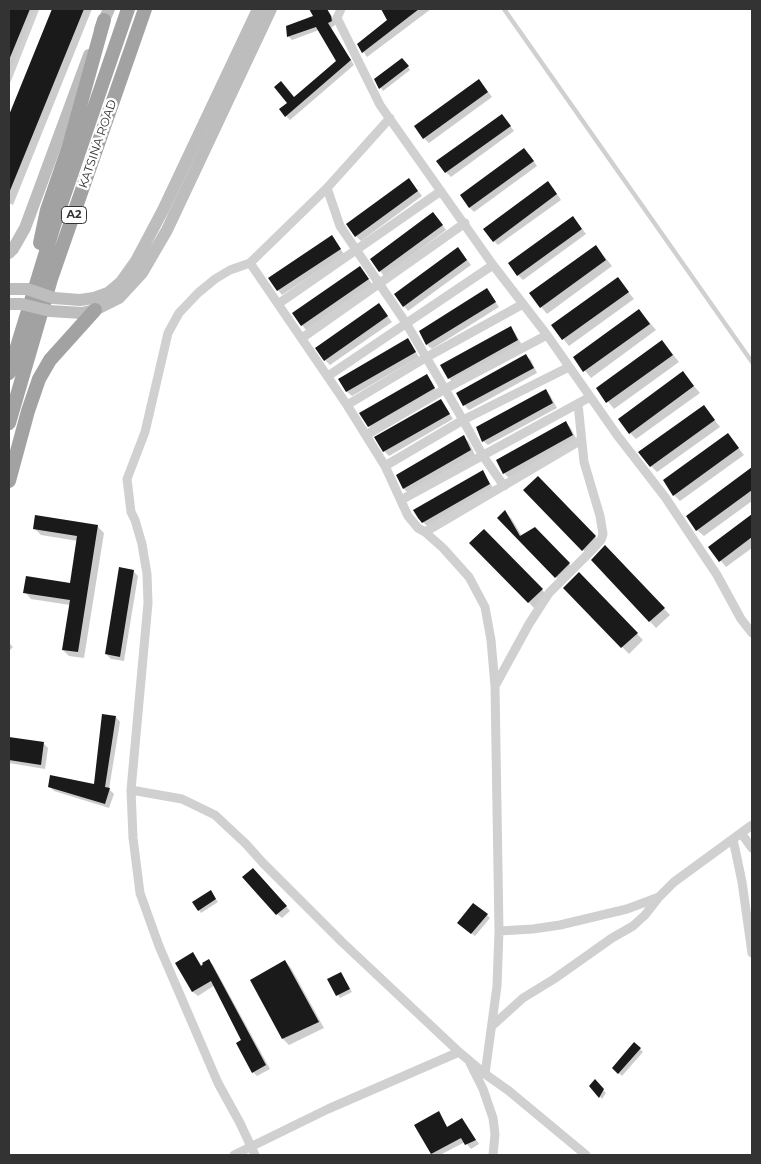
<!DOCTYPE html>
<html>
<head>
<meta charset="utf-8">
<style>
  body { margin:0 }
  #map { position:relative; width:761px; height:1164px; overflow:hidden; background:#fff; font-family:Montserrat,sans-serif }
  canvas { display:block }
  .frame { position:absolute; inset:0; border:10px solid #333; pointer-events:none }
</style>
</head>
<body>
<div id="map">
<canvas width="761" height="1164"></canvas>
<div class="frame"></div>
</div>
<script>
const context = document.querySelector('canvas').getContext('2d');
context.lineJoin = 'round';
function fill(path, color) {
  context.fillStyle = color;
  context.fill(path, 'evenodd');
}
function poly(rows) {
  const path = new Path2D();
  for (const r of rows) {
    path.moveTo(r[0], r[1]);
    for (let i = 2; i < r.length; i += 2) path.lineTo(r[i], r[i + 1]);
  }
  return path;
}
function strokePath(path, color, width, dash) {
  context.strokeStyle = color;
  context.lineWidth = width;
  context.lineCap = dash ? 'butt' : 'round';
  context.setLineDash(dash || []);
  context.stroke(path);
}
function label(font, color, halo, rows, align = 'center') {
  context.font = font + ' Montserrat,sans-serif';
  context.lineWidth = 5;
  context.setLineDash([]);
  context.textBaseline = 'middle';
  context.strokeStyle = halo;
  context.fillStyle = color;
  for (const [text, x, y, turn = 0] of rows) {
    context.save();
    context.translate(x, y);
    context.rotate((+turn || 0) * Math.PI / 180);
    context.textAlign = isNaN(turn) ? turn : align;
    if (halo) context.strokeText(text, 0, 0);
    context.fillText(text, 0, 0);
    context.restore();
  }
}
fill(poly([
  [9,9,37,9,9,76],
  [53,9,92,9,13,205,9,203,9,117],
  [311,9,327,9,335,21,335,25,331,28,354,65,290,120,286,116,295,99,338,62,319,30,292,40,288,36,287,27,315,16],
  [383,9,431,9,367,57,358,44,389,20],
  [405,62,410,70,383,91,376,80],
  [483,85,492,97,429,143,424,138,416,127],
  [502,115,514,131,451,177,446,172],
  [529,154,537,166,474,212,470,208,461,196],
  [409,179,422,196,361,241,356,236],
  [553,188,561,200,498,245,494,241],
  [573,217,586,234,523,280,518,275],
  [438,219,446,230,384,276,380,271],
  [332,237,344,254,282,295,278,290],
  [596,246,612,266,547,314,541,307],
  [458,248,471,265,408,311,404,306],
  [364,272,372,284,306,330,302,325],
  [618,279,634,299,569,346,553,326],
  [487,290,499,307,432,349,427,345,420,333],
  [379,305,392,322,330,365,325,360],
  [639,310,656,330,591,378,574,357],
  [510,328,515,333,522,345,453,383,449,378],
  [408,340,419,357,352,396,347,392,340,379],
  [662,341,679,362,614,409,597,388],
  [526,356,531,360,537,373,469,410,465,406,457,393],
  [683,373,700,393,636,439,630,433],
  [427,376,438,393,374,430,369,426],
  [546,390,550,395,557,408,488,445,483,441,477,428],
  [441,400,453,419,389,456,384,451],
  [704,406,720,427,657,472,651,466],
  [566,423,570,427,577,440,509,478,504,473],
  [728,435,744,455,680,501,674,495],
  [464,437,469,442,475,455,408,493,404,489,398,475],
  [751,470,752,501,704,536,697,530],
  [482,471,494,489,428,527,423,522],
  [538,478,601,543,589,556,525,490],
  [505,512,511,518,522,536,535,529,575,570,562,583,499,518],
  [752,516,752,548,726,567,709,547],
  [97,526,104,533,84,658,69,656,63,650,70,605,31,599,25,592,71,584,78,541,41,535,35,529],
  [484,530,548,596,535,609,471,543],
  [605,547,670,615,656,628,593,560],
  [133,571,138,576,124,661,111,659,106,654],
  [579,574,643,640,629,654,565,588],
  [9,643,13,647,9,651],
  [116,717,120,722,109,789,114,794,109,808,54,791,49,786,95,786],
  [9,738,44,744,48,748,45,769,9,763],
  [257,874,290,911,282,918,277,914],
  [211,892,218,902,201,913,199,910],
  [487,915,490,918,475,936,462,926],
  [193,954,202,966,208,961,213,965,270,1069,257,1076,253,1072,243,1041,215,985,198,996,193,992,176,964],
  [285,961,291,968,324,1028,289,1045,283,1039],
  [341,973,352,992,340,998,329,980],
  [635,1044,643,1052,622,1076,613,1068],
  [595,1081,606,1093,602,1099,591,1086],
  [438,1113,448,1128,462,1120,479,1144,471,1149,465,1142,440,1155,433,1155,432,1154]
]), '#0003');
fill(poly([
  [9,9,30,9,9,60],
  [52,9,84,9,9,193,9,115],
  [309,9,327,9,331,16,332,21,328,23,351,60,285,117,279,109,287,103,274,87,281,81,294,97,336,61,316,27,287,37,286,26,313,16],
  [381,9,419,9,362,53,357,44,387,20],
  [402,58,409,66,379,89,374,79],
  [479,79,488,92,423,139,414,126],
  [502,114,511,126,445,173,436,161],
  [524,148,534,161,469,208,460,195],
  [409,178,418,191,355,237,346,224],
  [548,181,557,194,493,242,483,229],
  [433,212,443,225,379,272,370,259],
  [573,216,582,229,517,276,508,263],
  [332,235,341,249,277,291,268,278],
  [596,245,606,260,540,308,529,293],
  [458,247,467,260,403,307,394,294],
  [360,266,369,279,301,326,292,313],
  [618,277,629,292,562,340,551,325],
  [487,288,496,302,426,345,419,331],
  [379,303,388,316,324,361,315,348],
  [639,309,650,324,583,372,573,357],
  [511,326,518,340,448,379,440,365],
  [408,338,416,352,346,392,338,379],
  [662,340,673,355,606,403,596,388],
  [526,354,534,368,463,406,456,393],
  [683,371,694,386,629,434,618,419],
  [427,374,435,388,368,427,359,413],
  [546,389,553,403,482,442,476,427],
  [441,399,450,414,383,452,374,437],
  [704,405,715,420,650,467,638,452],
  [566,421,573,435,503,474,496,460],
  [728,433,739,448,673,496,663,480],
  [464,435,471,450,403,489,396,475],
  [752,467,752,490,696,531,686,516],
  [483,470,490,484,422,523,418,518,413,510],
  [538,476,596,536,582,551,523,490],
  [505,510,520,536,535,527,570,563,555,578,497,518],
  [752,514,752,537,719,562,708,547],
  [35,515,98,525,78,652,62,650,70,600,23,593,26,576,70,583,77,536,33,529],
  [484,529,543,589,528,603,469,543],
  [605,545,665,608,649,622,591,560],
  [119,567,134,570,120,657,105,654],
  [579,572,638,633,621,648,563,588],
  [102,714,116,716,105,787,110,788,105,804,48,787,50,775,94,784],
  [9,737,44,742,41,765,9,760],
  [253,868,287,906,276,915,242,877],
  [211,890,216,899,198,911,192,902],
  [473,903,488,914,471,934,457,923],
  [193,952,201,966,203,964,202,963,209,959,266,1065,252,1073,236,1043,241,1040,211,981,192,992,175,963],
  [285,960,319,1022,282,1039,250,980],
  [341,972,350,989,336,996,327,979],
  [634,1042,641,1048,618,1074,612,1068],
  [595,1079,604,1089,599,1098,589,1086],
  [439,1111,447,1127,462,1118,476,1140,465,1145,461,1138,431,1154,414,1125]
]), '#1a1a1a');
strokePath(poly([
  [504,9,752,362],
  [9,80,37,9]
]), '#d0d0d0', 4.5);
strokePath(poly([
  [341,9,337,18,380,105,493,265,547,335,617,435,665,497,717,575,741,619,752,633],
  [327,188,340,226,406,323,463,420,483,456,504,486],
  [250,263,347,405,385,466,408,516,418,528,425,532,443,548,469,577,485,607,491,640,495,686,499,931,497,986,485,1074],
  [278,304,441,191],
  [302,338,465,223],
  [328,376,493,265],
  [347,405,427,357,523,304],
  [366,435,445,389,547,335],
  [385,466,463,420,569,367],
  [401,500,590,397],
  [425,532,581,440],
  [495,686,529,624,549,593,592,550,601,540,603,534,600,516,584,462,578,404],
  [131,790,182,799,215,815,246,844,263,863,342,942,459,1052,485,1074,509,1091,586,1155],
  [741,833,752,848],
  [733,839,742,882,752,953],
  [499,931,533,929,560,925,627,909,659,897],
  [492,1026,523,998,554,979,612,938,633,926,645,915,659,897,674,882,752,825],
  [470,1063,483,1089,493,1118,495,1134,493,1155],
  [234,1155,328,1109,459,1052],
  [255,1155,240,1123,218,1083,159,946,140,893,133,838,131,790,148,603,147,574,142,544,135,520,131,512,127,479,145,432,168,333,179,313,198,293,215,279,230,270,250,263,327,188,390,118]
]), '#d0d0d0', 9);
strokePath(poly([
  [100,29,109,9],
  [9,253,13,249,25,228,89,55],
  [9,289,27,289],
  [54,298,80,300,94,298,108,293,121,282,136,261,163,210,258,9],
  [9,304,21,304],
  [50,311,82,313,95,310,119,298,142,273,167,230,271,9]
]), '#bdbdbd', 12);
strokePath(poly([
  [40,243,47,210,69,146,104,20],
  [9,373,56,219,128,9],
  [9,423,51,279,145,9],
  [9,481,28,411,39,379,50,360,95,310]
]), '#a2a2a2', 14);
strokePath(poly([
  [27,289,54,298],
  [21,304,50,311]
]), '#bdbdbd', 12);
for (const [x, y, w] of [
  [74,215,25]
]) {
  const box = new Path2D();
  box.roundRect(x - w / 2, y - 8.5, w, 17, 4);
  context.fillStyle = '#fff';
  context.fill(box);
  strokePath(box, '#333', 1);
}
label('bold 11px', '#333', null, [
  ["A2",74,215]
]);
label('12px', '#333', '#fff', [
  ["KATSINA ROAD",98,144,-71]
]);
</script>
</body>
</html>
